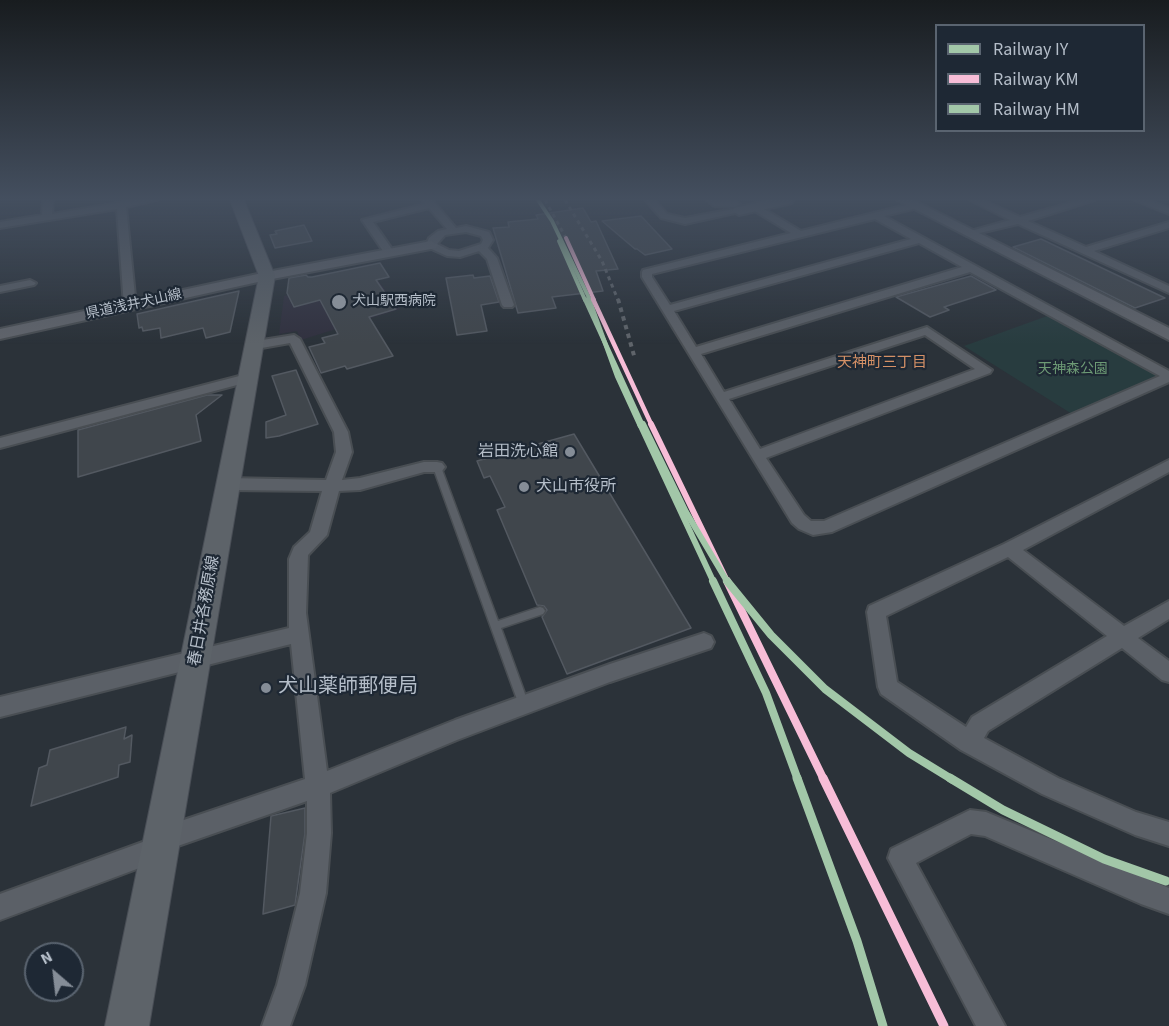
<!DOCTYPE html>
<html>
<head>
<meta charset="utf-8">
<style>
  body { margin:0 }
  #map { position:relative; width:1169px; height:1026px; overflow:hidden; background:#2b3239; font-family:"Source Sans 3",sans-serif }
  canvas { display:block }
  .legend { position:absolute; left:935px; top:24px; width:210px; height:108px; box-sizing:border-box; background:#1e2834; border:2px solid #5a6470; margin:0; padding:8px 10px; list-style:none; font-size:18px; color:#b5bec9 }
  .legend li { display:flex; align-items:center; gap:12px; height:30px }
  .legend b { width:30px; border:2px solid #5a6470 }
  .north { position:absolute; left:24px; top:942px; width:60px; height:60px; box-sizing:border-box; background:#1e2834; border:2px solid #5a6470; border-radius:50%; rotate:332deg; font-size:16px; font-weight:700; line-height:24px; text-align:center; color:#b5bec9 }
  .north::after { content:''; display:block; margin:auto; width:21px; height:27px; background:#858d97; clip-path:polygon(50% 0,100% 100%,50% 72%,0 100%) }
</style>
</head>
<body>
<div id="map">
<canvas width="1169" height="1026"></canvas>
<ul class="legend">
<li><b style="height:8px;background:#a2c7a8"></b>Railway IY</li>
<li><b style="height:8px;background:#f7bdd7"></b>Railway KM</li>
<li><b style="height:8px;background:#a2c7a8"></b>Railway HM</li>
</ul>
<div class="north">N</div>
</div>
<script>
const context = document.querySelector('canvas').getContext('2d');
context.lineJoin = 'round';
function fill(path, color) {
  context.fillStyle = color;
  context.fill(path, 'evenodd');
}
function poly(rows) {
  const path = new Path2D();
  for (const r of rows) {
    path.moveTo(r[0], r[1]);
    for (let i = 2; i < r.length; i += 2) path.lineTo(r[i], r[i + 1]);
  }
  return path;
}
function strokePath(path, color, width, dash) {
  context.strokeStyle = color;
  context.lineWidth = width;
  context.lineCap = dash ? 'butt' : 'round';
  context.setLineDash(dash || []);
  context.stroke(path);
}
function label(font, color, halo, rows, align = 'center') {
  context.font = font + ' "Source Sans 3","Noto Sans JP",sans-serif';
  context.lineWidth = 4.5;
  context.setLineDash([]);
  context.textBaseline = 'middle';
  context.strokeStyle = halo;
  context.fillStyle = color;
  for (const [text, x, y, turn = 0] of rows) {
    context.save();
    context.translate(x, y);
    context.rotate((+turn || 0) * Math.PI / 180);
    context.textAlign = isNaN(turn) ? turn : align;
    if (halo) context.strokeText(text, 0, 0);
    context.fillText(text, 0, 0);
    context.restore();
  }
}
fill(poly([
  [373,274,400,309,301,340,297,331,279,334,284,296]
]), '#31313f');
fill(poly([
  [1050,315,1156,373,1158,378,1072,414,964,346]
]), '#283c3f');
const building = poly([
  [583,208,591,222,596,221,618,269,596,271,603,291,552,297,556,308,518,313,493,228,509,227,508,222,538,219,536,215,583,208],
  [641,216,672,249,645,255,637,249,635,249,602,221,641,216],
  [304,225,312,241,275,248,270,235,277,234,275,231,304,225],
  [1041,239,1165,298,1135,308,1013,247,1041,239],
  [380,263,389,277,376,280,396,309,369,317,393,356,347,369,345,366,321,373,309,347,325,343,322,338,338,334,320,300,294,307,287,293,289,278,306,275,308,277,312,277,380,263],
  [473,275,474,278,490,276,499,302,481,305,487,331,457,335,446,278,473,275],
  [971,276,996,290,944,307,949,310,930,317,896,297,971,276],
  [239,291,230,332,206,338,203,328,161,338,160,328,143,331,142,327,139,328,137,314,239,291],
  [296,370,318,424,279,436,266,438,266,422,286,415,272,376,296,370],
  [207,395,222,395,196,415,201,441,78,477,78,430,207,395],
  [574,434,691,628,567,674,542,617,547,610,544,606,537,605,497,510,505,507,490,476,484,478,477,461,574,434],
  [126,727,124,739,132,735,130,762,119,765,118,777,31,806,39,768,47,765,50,750,126,727],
  [305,808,305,833,295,905,263,914,271,816,305,808]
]);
fill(building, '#40464c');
strokePath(building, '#535961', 1.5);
const lane = poly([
  [437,464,441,467,498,621,540,607,543,608,545,611,543,614,501,628,529,705,528,709,524,710,520,709,519,705,433,467,437,464]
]);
const street = poly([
  [43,200,53,200,52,214,135,200,157,200,126,207,136,306,134,308,126,308,124,306,117,209,0,228,0,222,42,215,43,200],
  [422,200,432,200,456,228,466,226,489,232,493,240,488,248,497,258,514,305,512,307,504,307,502,305,487,259,479,251,460,257,447,256,427,247,426,245,429,238,438,231,447,229,429,208,373,222,394,252,389,255,385,254,362,220,425,204,422,200],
  [466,232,481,236,483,240,481,244,459,251,449,250,437,244,445,235,466,232],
  [645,200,655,200,667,214,685,218,739,208,744,211,685,224,661,218,645,200],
  [706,200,735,201,740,204,735,207,714,206,706,200],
  [970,200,983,200,1020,217,1080,200,1095,200,1028,221,1086,247,1169,222,1169,228,1094,251,1169,286,1169,293,1018,224,967,236,967,232,1010,220,970,200],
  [1134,200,1148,200,1169,208,1169,214,1134,200],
  [914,203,917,204,917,208,884,216,1169,371,1169,382,832,532,813,535,799,529,792,523,642,277,642,272,643,270,791,233,753,210,753,206,759,206,801,231,914,203],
  [875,219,911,239,670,305,652,277,652,274,875,219],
  [919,243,962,267,696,347,674,311,919,243],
  [970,272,1160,376,824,521,811,521,804,515,766,458,990,373,992,370,927,327,724,392,701,354,970,272],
  [925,335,975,369,760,449,729,399,925,335],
  [30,280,36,283,34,285,0,292,0,286,30,280],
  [294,335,300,339,348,432,352,452,342,480,360,478,424,462,437,462,442,463,445,467,442,471,437,472,424,472,360,490,339,491,327,535,308,555,306,613,327,771,455,720,610,664,704,633,711,636,714,642,711,648,610,682,457,740,330,793,331,833,326,893,305,985,290,1026,262,1026,277,985,300,893,307,833,307,801,172,848,169,857,0,920,0,894,151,839,154,830,163,827,305,779,291,644,0,717,0,697,289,628,289,559,294,547,310,532,322,491,228,490,222,488,220,484,222,480,228,478,326,480,336,452,334,432,290,343,256,349,250,345,256,341,294,335],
  [247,374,252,375,254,378,252,381,0,448,0,438,247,374],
  [1169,460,1169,472,1023,550,1124,626,1169,601,1169,619,1138,638,1169,661,1169,682,1162,680,1122,648,988,731,984,738,1058,778,1136,812,1169,822,1169,846,1135,835,1042,794,961,750,881,694,878,687,867,612,869,606,1004,544,1169,460],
  [1008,557,1107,636,972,717,966,727,897,682,886,616,1008,557],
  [970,810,986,812,1169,888,1169,914,1141,904,985,836,971,834,916,863,1005,1026,976,1026,888,858,891,849,970,810]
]);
const secondary = poly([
  [771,200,794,200,792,203,739,215,733,211,734,208,771,200],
  [897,200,913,200,1169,328,1169,340,897,200],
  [431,241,438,245,436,248,267,280,0,339,0,329,267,272,431,241]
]);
const primary = poly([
  [230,200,244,200,275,276,149,1026,105,1026,259,276,230,200]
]);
strokePath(lane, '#494e53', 3);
strokePath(street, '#494e53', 4);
strokePath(secondary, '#494e53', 4);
strokePath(primary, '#494e56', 2);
fill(lane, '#5b6067');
fill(street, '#5b6067');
fill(secondary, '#60646b');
fill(primary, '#5d6369');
strokePath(poly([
  [545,200,566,238],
  [565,200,602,261,618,300]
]), '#5f646a', 3, [4, 4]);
strokePath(poly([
  [618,299,635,359]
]), '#5f646a', 4, [4.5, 4.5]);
strokePath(poly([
  [538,200,552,221,590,300]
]), '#a2c7a8', 4);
strokePath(poly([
  [589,299,617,376,640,426]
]), '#a2c7a8', 4.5);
strokePath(poly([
  [640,424,714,583]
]), '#a2c7a8', 6);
strokePath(poly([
  [713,581,766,693,798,780]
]), '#a2c7a8', 8);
strokePath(poly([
  [797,778,857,941,883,1026]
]), '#a2c7a8', 9);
strokePath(poly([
  [566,238,594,300]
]), '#f7bdd7', 4);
strokePath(poly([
  [593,299,652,426]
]), '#f7bdd7', 4.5);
strokePath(poly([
  [651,424,728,583]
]), '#f7bdd7', 6);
strokePath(poly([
  [727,581,824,780]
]), '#f7bdd7', 8);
strokePath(poly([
  [823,778,944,1026]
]), '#f7bdd7', 9);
strokePath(poly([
  [559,241,585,300]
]), '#a2c7a8', 4);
strokePath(poly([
  [585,299,643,426]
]), '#a2c7a8', 4.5);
strokePath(poly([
  [643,424,686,512,728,583]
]), '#a2c7a8', 6);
strokePath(poly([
  [727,581,771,635,825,689,909,753,953,780]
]), '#a2c7a8', 8);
strokePath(poly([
  [950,778,1003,810,1104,859,1166,881]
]), '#a2c7a8', 9);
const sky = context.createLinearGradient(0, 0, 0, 344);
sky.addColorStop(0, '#181c1f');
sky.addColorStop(0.58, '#444f5f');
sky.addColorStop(1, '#444f5f00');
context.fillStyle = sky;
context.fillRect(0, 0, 1169, 344);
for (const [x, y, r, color] of [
  [339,302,8,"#858d97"],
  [570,452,6,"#858d97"],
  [524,487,6,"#858d97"],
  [266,688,6,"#858d97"]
]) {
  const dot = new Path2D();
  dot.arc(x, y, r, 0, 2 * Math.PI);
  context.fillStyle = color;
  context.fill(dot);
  strokePath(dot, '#1e2834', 2);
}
label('14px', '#b5bec9', '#1e2834', [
  ["犬山駅西病院",352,302]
], 'left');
label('14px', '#b5bec9', '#1e2834', [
  ["県道浅井犬山線",134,305,-12]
]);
label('14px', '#6d9a75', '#1e2834', [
  ["天神森公園",1073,370]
]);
label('15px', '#d49066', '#1e2834', [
  ["天神町三丁目",882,364]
]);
label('16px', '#b5bec9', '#1e2834', [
  ["岩田洗心館",558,452],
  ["犬山市役所",536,487,"left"]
], 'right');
label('16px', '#b5bec9', '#1e2834', [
  ["春日井各務原線",205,611,-80]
]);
label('20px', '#b5bec9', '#1e2834', [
  ["犬山薬師郵便局",278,688]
], 'left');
</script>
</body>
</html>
